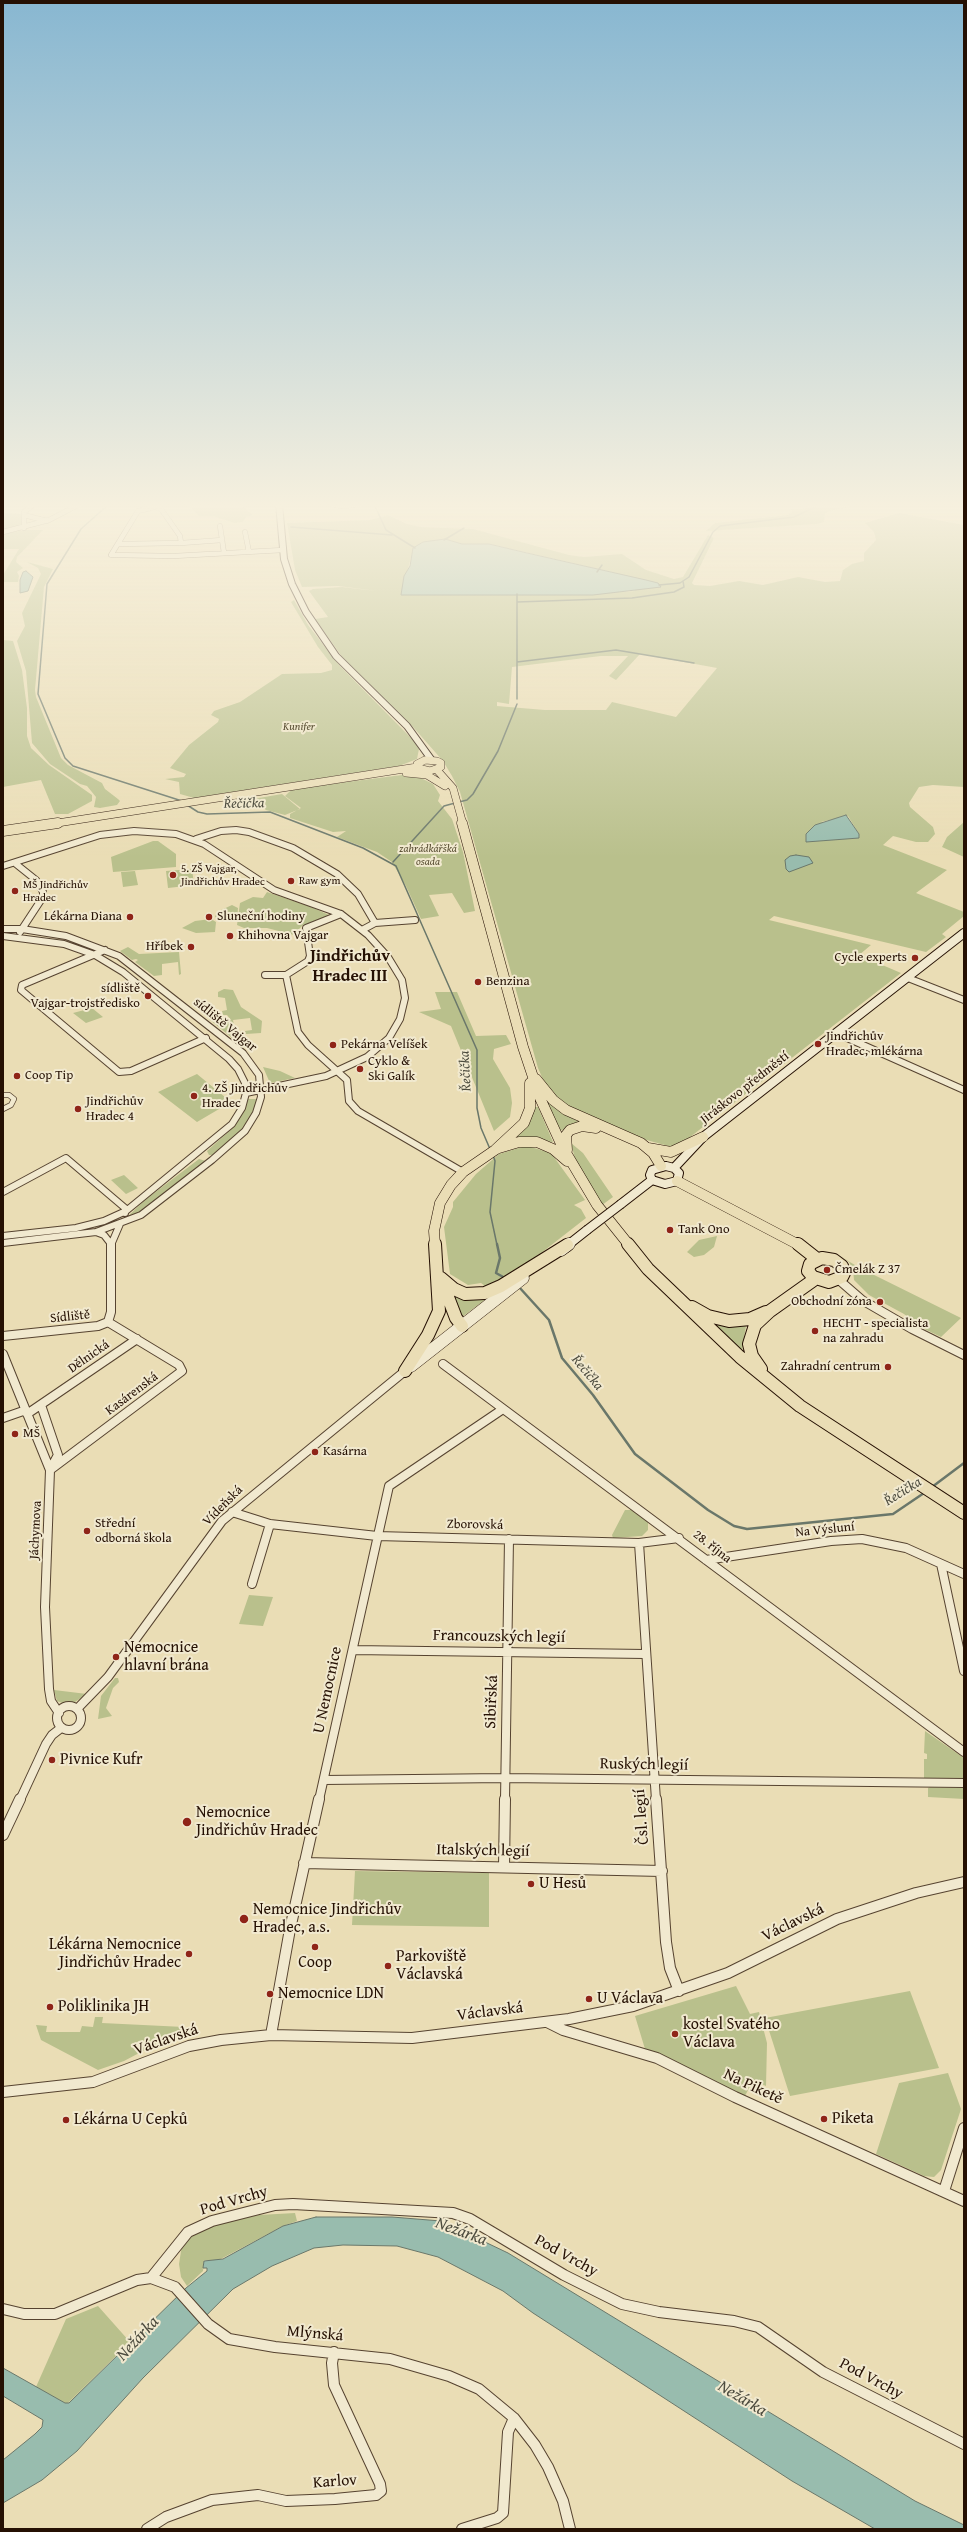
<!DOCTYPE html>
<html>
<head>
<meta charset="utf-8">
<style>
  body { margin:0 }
  #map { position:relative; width:967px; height:2532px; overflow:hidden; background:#eaddb5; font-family:"Gentium Book Plus",serif }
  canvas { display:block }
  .frame { position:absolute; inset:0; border:4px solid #251003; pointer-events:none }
</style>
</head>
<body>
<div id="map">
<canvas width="967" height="2532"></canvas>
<div class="frame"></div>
</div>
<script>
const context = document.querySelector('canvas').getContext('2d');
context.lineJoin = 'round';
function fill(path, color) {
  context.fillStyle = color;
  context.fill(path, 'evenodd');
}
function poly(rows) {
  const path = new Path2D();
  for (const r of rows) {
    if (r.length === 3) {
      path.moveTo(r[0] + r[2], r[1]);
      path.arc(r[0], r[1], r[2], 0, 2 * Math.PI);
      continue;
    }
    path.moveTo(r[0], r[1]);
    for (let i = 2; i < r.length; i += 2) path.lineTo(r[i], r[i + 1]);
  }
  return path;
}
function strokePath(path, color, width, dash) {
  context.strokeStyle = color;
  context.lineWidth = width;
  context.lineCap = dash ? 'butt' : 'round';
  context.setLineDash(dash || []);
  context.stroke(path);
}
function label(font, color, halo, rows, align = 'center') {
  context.font = font + ' "Gentium Book Plus",serif';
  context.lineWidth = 4;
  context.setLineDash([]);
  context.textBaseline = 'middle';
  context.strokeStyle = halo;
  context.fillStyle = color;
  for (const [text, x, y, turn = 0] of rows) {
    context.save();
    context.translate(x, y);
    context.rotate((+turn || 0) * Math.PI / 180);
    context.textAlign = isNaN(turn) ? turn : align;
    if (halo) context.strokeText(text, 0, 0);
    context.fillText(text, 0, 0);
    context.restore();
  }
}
fill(poly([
  [187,504,244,504,243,507,253,515,246,517,243,522,234,523,213,516,199,516],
  [814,504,862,504,829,511,825,513,824,522,817,524,706,531,715,523,788,515,792,512,791,509,803,509],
  [3,513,22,514,22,525,3,529],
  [899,513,964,525,964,787,933,785,919,787,909,803,910,807,933,827,935,834,928,842,916,842,893,836,883,845,947,870,916,893,964,912,964,916,942,934,946,937,926,952,774,916,769,920,871,945,859,955,901,973,676,1148,639,1138,572,1110,556,1097,544,1082,538,1068,460,792,452,776,443,761,413,727,348,665,315,619,328,617,309,591,313,589,342,587,377,591,338,586,302,587,295,570,287,523,370,520,388,515,407,524,421,527,473,529,569,555,584,557,622,554,646,570,674,579,683,577,708,535,714,538,692,583,694,585,710,586,739,581,763,585,798,577,825,582,840,581,843,570,852,564,864,561,864,553,876,540,874,532,865,523],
  [445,539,462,544,489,544,611,572,635,591,565,595,401,595,413,550,423,542],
  [640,654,717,668,676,717,612,702,606,710,545,710,497,706,497,702,509,704,512,667,601,656,628,656,609,676,616,680],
  [848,816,859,834,821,822,825,821],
  [25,530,43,530,17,557,16,562,23,568,17,572,19,576,18,582,3,582,3,575,19,549,3,549,3,534],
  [27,562,53,569,44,587,35,690,36,697,61,758,68,765,102,783,105,789,118,799,120,801,117,805,100,808,94,807,96,797,87,786,80,784,50,764,32,743,26,671,17,641,25,626,22,613,41,574,38,568],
  [294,600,308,625,340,666,415,742,419,749,417,759,399,766,194,798,180,794,179,782,165,779,184,777,186,774,170,768,189,745,218,722,219,719,211,715,214,711,240,702,282,674,321,673,332,670,332,665,318,647,291,602],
  [3,640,13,641,22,670,27,708,27,736,31,748,49,765,92,795,92,801,68,814,55,814,41,780,3,787],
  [402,775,421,778,433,784,440,795,438,801,452,819,463,852,475,911,464,913,452,893,429,895,439,916,421,919,406,886,392,862,377,852,337,837,346,831,333,832,290,818,290,814,301,808,285,796,292,789],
  [282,794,300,809,285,815,266,810,253,799],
  [964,822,964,857,942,847,947,837],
  [153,841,158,841,176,854,176,867,113,872,111,857],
  [192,869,194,885,168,888,166,871],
  [135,871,138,885,123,887,121,872],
  [267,892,311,907,329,915,302,926,299,929,300,933,304,935,298,936,267,928,244,928,237,925,240,903,253,897,263,898],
  [232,905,238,908,237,919,221,920,215,917,217,912],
  [211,919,216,922,215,932,196,933,182,928,195,921],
  [128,947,139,954,179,952,181,974,179,975,178,962,162,964,162,975,154,976,135,962,138,960,136,959,132,960,120,951],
  [224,989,233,990,241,1007,262,1021,261,1033,246,1034,245,1031,252,1030,250,1018,233,1020,235,1032,240,1031,241,1033,240,1036,232,1038,209,1019,220,1016,216,1018,218,1023,221,1017,225,1023,231,1020,227,1015,223,1015,222,1011,227,1010,225,998,218,997,218,992],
  [435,992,457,992,476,1036,506,1035,511,1044,494,1049,493,1059,510,1088,512,1103,510,1117,494,1131,451,1026,419,1012,441,1009],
  [92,1008,103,1017,86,1023,73,1013],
  [263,1067,280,1071,295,1078,270,1083],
  [197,1074,231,1102,197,1122,158,1092],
  [248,1099,258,1099,252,1113,241,1131,213,1155,209,1155,207,1151,235,1126],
  [549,1100,565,1114,579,1122,560,1131,546,1101],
  [535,1107,538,1107,553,1142,520,1139,517,1137,529,1124],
  [571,1143,583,1153,613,1197,602,1205,575,1159],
  [522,1147,531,1147,551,1153,585,1200,574,1205,581,1209,586,1218,518,1271,485,1286,481,1283,468,1285,450,1274,444,1227,453,1207,453,1202,476,1174,499,1154],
  [199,1159,206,1161,142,1212,124,1220,145,1200],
  [124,1175,138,1188,126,1194,111,1180],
  [717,1236,714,1247,704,1255,694,1257,687,1252,699,1240],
  [833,1252,860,1268,961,1318,941,1337,920,1327,904,1314,869,1295,854,1280,853,1269,849,1262],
  [451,1296,485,1296,486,1299,462,1317],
  [710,1322,723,1326,746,1326,742,1351],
  [625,1510,635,1510,648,1522,648,1530,642,1536,613,1538,612,1535],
  [249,1595,273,1597,263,1626,239,1624],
  [115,1678,118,1678,119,1682,113,1688,106,1708,112,1716,98,1719,101,1696],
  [54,1690,87,1694,75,1702,65,1704,57,1701],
  [925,1731,964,1758,964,1779,924,1781,924,1759,927,1759,927,1754,924,1753],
  [930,1787,964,1788,964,1799,928,1797,928,1788],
  [355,1871,489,1873,489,1927,352,1925],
  [736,1986,750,2014,759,2012,767,2043,766,2086,753,2080,744,2098,645,2049,635,2016],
  [910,1991,939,2068,790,2096,765,2018],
  [95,2017,103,2017,102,2023,184,2027,188,2036,160,2042,124,2061,98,2070,41,2040,36,2025,47,2026,46,2032,80,2032,82,2026,93,2027],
  [948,2073,961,2109,941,2170,934,2177,924,2176,876,2154,899,2083],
  [295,2213,297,2221,283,2226,217,2261,204,2260,203,2271,187,2286,181,2277,179,2264,182,2245,191,2234,220,2222,259,2215],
  [98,2306,130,2342,68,2403,65,2403,36,2387,66,2319]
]), '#b9c08c');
const water = poly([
  [445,539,462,544,489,544,527,553,646,580,658,583,661,587,593,595,401,595,404,576,410,566,413,548,423,542,445,539],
  [26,571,33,577,28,591,20,593,20,580,23,572,26,571],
  [846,815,859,834,859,838,806,842,806,834,815,825,846,815],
  [796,855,809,857,813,863,789,872,786,869,785,860,790,856,796,855],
  [316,2217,392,2217,441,2221,508,2253,915,2501,964,2525,964,2529,875,2529,792,2481,533,2313,503,2291,438,2257,397,2246,343,2245,314,2248,272,2266,233,2289,143,2378,77,2451,42,2480,3,2503,3,2460,35,2434,42,2427,43,2420,3,2396,3,2368,65,2403,69,2403,186,2288,207,2271,207,2268,203,2268,204,2261,223,2259,283,2226,316,2217]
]);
fill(water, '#98bcae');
strokePath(water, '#6a776a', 1);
strokePath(poly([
  [109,504,81,529,47,584,38,694,65,758,73,766,182,801],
  [374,504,386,530,415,548],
  [291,527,392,535],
  [444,540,464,528],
  [597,572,602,565],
  [659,585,680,583,689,577,713,532,720,526,794,517,821,504],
  [517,594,517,699],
  [517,602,632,598,674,592,684,587,683,581],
  [517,662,616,650,694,663],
  [459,802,467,800,473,794,498,751,517,704],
  [187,805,198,812,207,814,270,812,363,848,396,866,477,1050,477,1108,481,1128,490,1149],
  [393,862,444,806,455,803],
  [493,1155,495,1161,490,1212,497,1245]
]), '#6a776a', 1.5);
strokePath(poly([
  [497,1244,500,1258,496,1273,505,1278],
  [519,1287,549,1320,562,1358,593,1395,635,1454,708,1510,734,1526,747,1529,893,1514,924,1493],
  [932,1487,964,1463]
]), '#6a776a', 2.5);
const pedestrian = poly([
  [3,1095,9,1095,14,1099,11,1105,3,1109]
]);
const minorFar3 = poly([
  [330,504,342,506,362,504],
  [24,515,47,521],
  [220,526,224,553],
  [24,528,24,512,34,504],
  [3,532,49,520,80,504],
  [245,532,249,552],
  [181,543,222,540],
  [118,544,181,543,180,536,161,509,155,507,138,511,111,555,174,556,283,550]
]);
const minorFar2 = poly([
  [196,839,221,831,236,830,249,832,293,848,337,874,358,894,375,923],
  [16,864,36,880,43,892,43,897,20,932],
  [3,866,100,835,134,831,176,834,204,844,274,890,341,914,368,935,388,957,402,980,405,998,400,1019,389,1038,367,1057,326,1076,246,1093],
  [3,929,22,929,66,936,119,956,243,1053,259,1075,261,1097,256,1113,245,1131,212,1160,141,1215,96,1232,3,1243],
  [362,930,375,923,415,920],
  [3,936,64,944,95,955,123,972,229,1059,238,1069,245,1083,246,1093,242,1108,232,1124,126,1211,104,1221,76,1228,3,1236],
  [105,950,22,985,21,990,119,1072,131,1071,206,1038],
  [265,975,286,975],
  [286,975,298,1032,308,1045,347,1080,349,1101,358,1111,463,1172],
  [286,975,308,961,310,956,306,928,341,914],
  [908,978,964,1000],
  [836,1033,964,1090],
  [3,1192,66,1158,125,1208,125,1213],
  [96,1232,104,1235,111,1244],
  [111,1245,120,1224]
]);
const minorFar1 = poly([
  [839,1280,862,1300,912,1329,964,1355],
  [3,1336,98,1326,108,1322,111,1312,111,1244],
  [3,1354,50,1470,45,1607,49,1689,51,1701,59,1713],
  [443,1364,964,1752],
  [41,1405,58,1455,52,1466],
  [27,1414,137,1339],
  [3,1418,26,1410],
  [50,1470,182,1371,179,1365,108,1322],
  [232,1512,270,1524,377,1536,639,1543,679,1538],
  [639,1543,656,1800],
  [706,1560,831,1541,862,1539,906,1548,964,1574],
  [941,1564,964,1671],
  [252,1584,270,1524],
  [353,1650,645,1654],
  [69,1718,12],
  [77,1709,108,1677,222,1521,405,1371],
  [324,1780,504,1778,964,1783],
  [20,1800,46,1744,52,1735,61,1728],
  [319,1800,389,1486,503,1409],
  [505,1800,509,1539]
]);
const minor = poly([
  [656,1799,666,1942,670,1968,679,1991],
  [3,1835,20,1799],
  [304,1863,662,1871],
  [504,1867,505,1799],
  [547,2022,563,2030,657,2058,735,2097,964,2201],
  [271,2035,290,1929,319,1799],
  [3,2092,93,2082,189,2046,221,2040,271,2035,412,2038,569,2019,633,2006,728,1973,837,1919,916,1893,964,1882],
  [944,2191,964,2128],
  [151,2278,188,2232,212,2221,275,2205,293,2204,453,2213,470,2219,564,2275,622,2304,659,2312,734,2321,758,2327,823,2372,964,2444],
  [3,2309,24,2314,55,2314,137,2280,151,2278,175,2287,208,2324,229,2339,275,2347,390,2359,449,2376,479,2389,514,2418,535,2445,548,2467,563,2501,570,2529],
  [147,2529,166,2517,212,2500,258,2495,286,2501,335,2499,376,2495,381,2491,380,2484,334,2385,332,2363,334,2352],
  [462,2529,497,2518,503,2513,508,2432,514,2418]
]);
const secondaryFar2 = poly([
  [279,504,284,559,292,584,306,612,336,656,407,726,431,759]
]);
const secondaryFar1 = poly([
  [666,1166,674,1168,679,1173,677,1181,665,1184,652,1180,650,1175,652,1170,666,1166],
  [674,1168,703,1137,964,933],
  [621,1204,652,1180],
  [568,1245,587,1230]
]);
const secondary = poly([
  [561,1250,569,1244],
  [411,1366,523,1278]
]);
const primaryFar2 = poly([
  [425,760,437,761,441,763,441,767,430,771,418,768,417,764,425,760],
  [437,770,453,788,463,824],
  [406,773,427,775,445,786],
  [51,824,417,767]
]);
const primaryFar1 = poly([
  [462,823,523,1047,540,1098,562,1146,597,1205,629,1245],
  [3,831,58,823],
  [536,1079,553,1100,566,1110,641,1143,653,1153,661,1166],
  [499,1148,519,1142,537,1142,553,1149,567,1161],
  [648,1148,671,1152,703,1137],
  [567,1150,566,1135,570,1130,582,1126,596,1128],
  [677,1181,799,1245],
  [435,1245,434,1231,440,1203,451,1185,463,1172,495,1150,524,1123,530,1108,530,1083]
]);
const primary = poly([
  [628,1244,648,1269,740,1357,800,1406,964,1513],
  [798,1244,817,1259],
  [822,1258,834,1260,842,1266,844,1273,842,1277,829,1282,813,1277,808,1271,810,1264,822,1258],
  [441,1278,454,1289,465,1294,485,1293,501,1286,567,1245],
  [441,1279,456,1318,462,1326],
  [692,1307,708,1316,729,1321,750,1319,766,1312],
  [761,1369,752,1356,749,1344,755,1325,770,1311,815,1279],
  [405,1371,428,1335,439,1311,435,1244]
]);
strokePath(pedestrian, '#564330', 6);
strokePath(minorFar3, '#564330', 5.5);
strokePath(minorFar2, '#564330', 8);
strokePath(minorFar1, '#564330', 10);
strokePath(minor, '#564330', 12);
strokePath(secondaryFar2, '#251003', 8);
strokePath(secondaryFar1, '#251003', 10);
strokePath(secondary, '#251003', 13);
strokePath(primaryFar2, '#251003', 8);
strokePath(primaryFar1, '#251003', 11);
strokePath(primary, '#251003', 14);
strokePath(pedestrian, '#f1e9cf', 4.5);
strokePath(minorFar3, '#f1e9cf', 4.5);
strokePath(minorFar2, '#f1e9cf', 6);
strokePath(minorFar1, '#f1e9cf', 8);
strokePath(minor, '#f1e9cf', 10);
strokePath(secondaryFar2, '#f1e9cf', 6);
strokePath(secondaryFar1, '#f1e9cf', 8);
strokePath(secondary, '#f1e9cf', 12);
strokePath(primaryFar2, '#eaddb5', 7);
strokePath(primaryFar1, '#eaddb5', 10);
strokePath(primary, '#eaddb5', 12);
const secondaryBridge = poly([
  [587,1230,621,1204]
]);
strokePath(secondaryBridge, '#251003', 10, []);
strokePath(secondaryBridge, '#f1e9cf', 8);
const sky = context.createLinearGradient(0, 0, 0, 858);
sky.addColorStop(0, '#88b7d1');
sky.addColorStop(0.59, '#f6f0de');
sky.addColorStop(1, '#f6f0de00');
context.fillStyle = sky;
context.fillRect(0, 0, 967, 858);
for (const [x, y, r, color] of [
  [173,875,4,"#8f2418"],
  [291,881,4,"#8f2418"],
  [15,891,4,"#8f2418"],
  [130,917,4,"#8f2418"],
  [209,917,4,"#8f2418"],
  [230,936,4,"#8f2418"],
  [191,947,4,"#8f2418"],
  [915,958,4,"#8f2418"],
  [478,982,4,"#8f2418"],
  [148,996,4,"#8f2418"],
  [818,1044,4,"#8f2418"],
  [333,1045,4,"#8f2418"],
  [360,1069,4,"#8f2418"],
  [17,1076,4,"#8f2418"],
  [194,1096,4,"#8f2418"],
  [78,1109,4,"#8f2418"],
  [670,1230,4,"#8f2418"],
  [827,1270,4,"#8f2418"],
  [880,1302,4,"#8f2418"],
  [815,1331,4,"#8f2418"],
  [888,1367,4,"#8f2418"],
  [15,1434,4,"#8f2418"],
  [315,1452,4,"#8f2418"],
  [87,1531,4,"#8f2418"],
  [116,1657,4,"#8f2418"],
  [52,1760,4,"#8f2418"],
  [187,1822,5,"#8f2418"],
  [531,1884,4,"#8f2418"],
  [244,1919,5,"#8f2418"],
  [315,1947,4,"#8f2418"],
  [189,1954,4,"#8f2418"],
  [388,1966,4,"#8f2418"],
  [270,1994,4,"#8f2418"],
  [589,1999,4,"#8f2418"],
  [50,2007,4,"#8f2418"],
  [675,2034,4,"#8f2418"],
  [824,2119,4,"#8f2418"],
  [66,2120,4,"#8f2418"]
]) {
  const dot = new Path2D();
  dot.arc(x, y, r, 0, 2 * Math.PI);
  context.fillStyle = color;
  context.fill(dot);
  strokePath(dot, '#f1e9cf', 1.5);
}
label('italic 11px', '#594e33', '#f1e9cf', [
  ["Kunifer",299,727],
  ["zahrádkářšká",428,849],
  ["osada",428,862]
]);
label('11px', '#251003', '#f1e9cf', [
  ["5. ZŠ Vajgar,",181,869],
  ["Jindřichův Hradec",181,882],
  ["Raw gym",299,881],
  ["MŠ Jindřichův",23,885],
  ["Hradec",23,898]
], 'left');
label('13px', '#251003', '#f1e9cf', [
  ["Lékárna Diana",122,917,"right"],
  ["Sluneční hodiny",217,917],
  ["Khihovna Vajgar",238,936],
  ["Hříbek",183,947,"right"],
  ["Cycle experts",907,958,"right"],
  ["Benzina",486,982],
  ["sídliště",140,989,"right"],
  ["Vajgar-trojstředisko",140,1004,"right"],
  ["Jindřichův",826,1037],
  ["Hradec, mlékárna",826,1052],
  ["Pekárna Velíšek",341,1045],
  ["Cyklo &",368,1062],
  ["Ski Galík",368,1077],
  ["Coop Tip",25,1076],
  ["4. ZŠ Jindřichův",202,1089],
  ["Hradec",202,1104],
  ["Jindřichův",86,1102],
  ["Hradec 4",86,1117],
  ["Tank Ono",678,1230],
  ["Čmelák Z 37",835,1270],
  ["Obchodní zóna",872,1302,"right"],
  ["HECHT - specialista",823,1324],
  ["na zahradu",823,1339],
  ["Zahradní centrum",880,1367,"right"],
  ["MŠ",23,1434],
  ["Kasárna",323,1452],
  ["Střední",95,1524],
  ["odborná škola",95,1539]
], 'left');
label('13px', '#251003', '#f1e9cf', [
  ["sídliště Vajgar",225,1025,39],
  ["Jiráskovo předměstí",745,1088,-38],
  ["Sídliště",70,1317,-6],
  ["Dělnická",89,1357,-35],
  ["Kasárenská",132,1394,-37],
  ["Vídeňská",223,1506,-45],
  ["Zborovská",475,1525,1],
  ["Jáchymova",36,1530,-87],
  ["Na Výsluní",825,1530,-6],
  ["28. října",712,1547,38]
]);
label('italic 14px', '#4d4c3f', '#f1e9cf', [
  ["Řečička",244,804,-1],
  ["Řečička",466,1071,-93],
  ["Řečička",587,1373,50],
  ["Řečička",903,1492,-32]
]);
label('16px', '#251003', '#f1e9cf', [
  ["Francouzských legií",499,1637,1],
  ["U Nemocnice",328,1690,-78],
  ["Sibiřská",492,1702,-88],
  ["Ruských legií",644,1765,1],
  ["Čsl. legií",642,1817,-94],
  ["Italských legií",483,1851,1],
  ["Václavská",793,1923,-26],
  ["Václavská",490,2012,-7],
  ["Václavská",166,2040,-19],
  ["Na Piketě",753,2087,25],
  ["Pod Vrchy",234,2201,-16],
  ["Pod Vrchy",566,2256,29],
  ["Mlýnská",315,2334,5],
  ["Pod Vrchy",871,2379,28],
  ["Karlov",335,2482,-4]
]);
label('16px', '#251003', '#f1e9cf', [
  ["Nemocnice",124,1648],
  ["hlavní brána",124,1666],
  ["Pivnice Kufr",60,1760],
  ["Nemocnice",196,1813],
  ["Jindřichův Hradec",196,1831],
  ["U Hesů",539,1884],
  ["Nemocnice Jindřichův",253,1910],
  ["Hradec, a.s.",253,1928],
  ["Lékárna Nemocnice",181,1945,"right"],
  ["Jindřichův Hradec",181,1963,"right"],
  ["Parkoviště",396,1957],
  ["Václavská",396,1975],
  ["Coop",315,1963,"center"],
  ["Nemocnice LDN",278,1994],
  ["U Václava",597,1999],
  ["Poliklinika JH",58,2007],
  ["kostel Svatého",683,2025],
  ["Václava",683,2043],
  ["Piketa",832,2119],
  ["Lékárna U Cepků",74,2120]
], 'left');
label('bold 17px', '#251003', '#f1e9cf', [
  ["Jindřichův",350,957],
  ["Hradec III",350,977]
]);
label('italic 17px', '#4d4c3f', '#f1e9cf', [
  ["Nežárka",461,2232,20],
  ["Nežárka",138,2339,-47],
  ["Nežárka",742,2399,31]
]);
</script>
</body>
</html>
